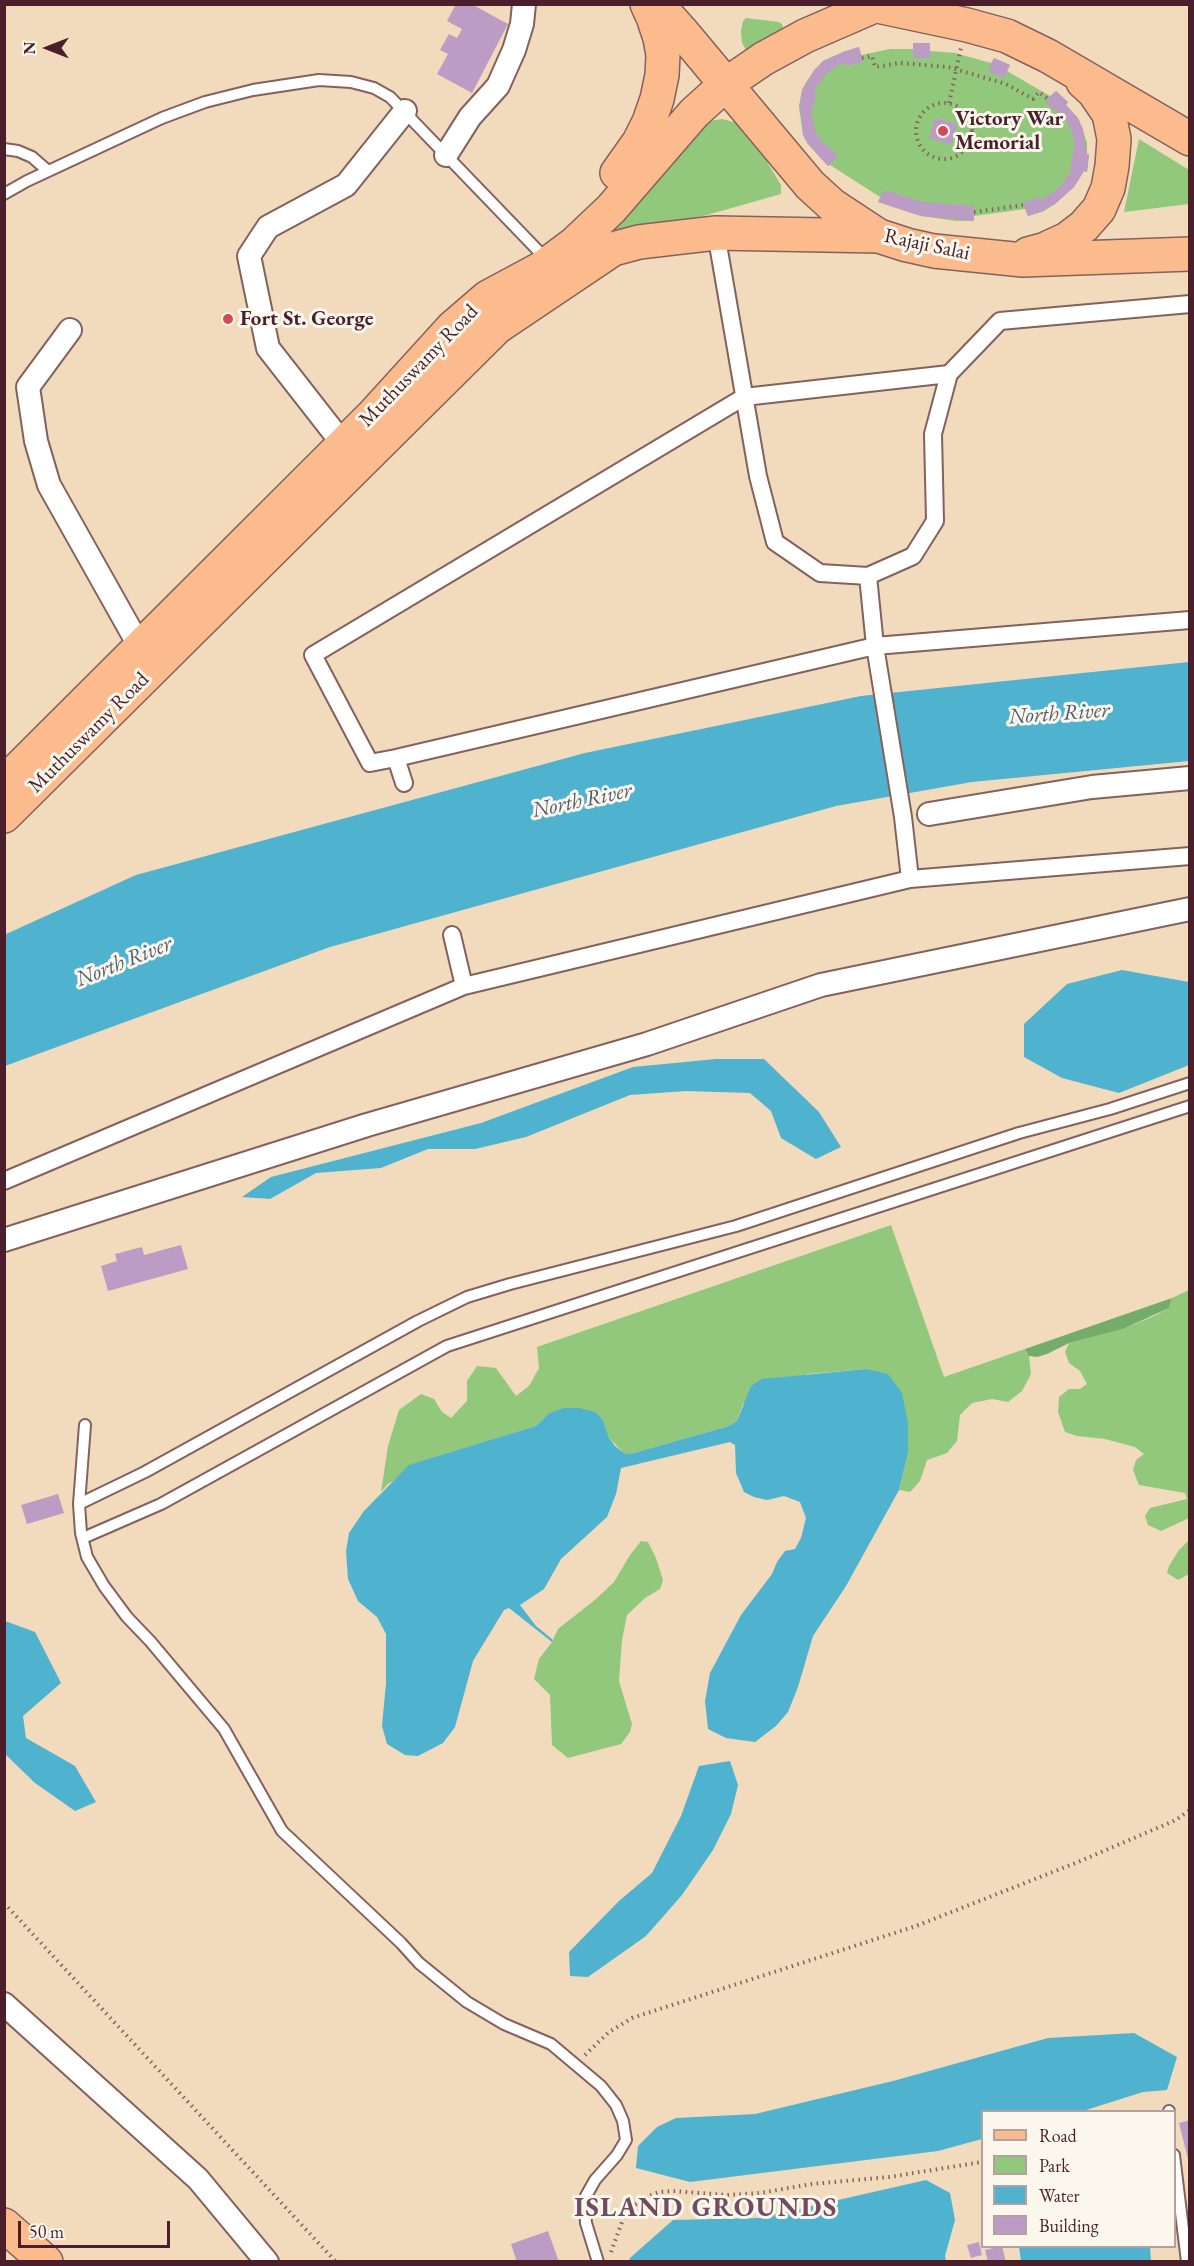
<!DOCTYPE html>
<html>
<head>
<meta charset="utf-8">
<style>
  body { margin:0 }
  #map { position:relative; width:1194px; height:2266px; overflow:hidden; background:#f1dbbc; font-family:"EB Garamond",serif }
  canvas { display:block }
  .frame { position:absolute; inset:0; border:6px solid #4a1f2b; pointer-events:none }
  .legend { position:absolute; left:981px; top:2110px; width:195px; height:138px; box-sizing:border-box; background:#fbf7ec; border:2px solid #b4a19f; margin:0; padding:8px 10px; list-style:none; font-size:18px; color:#4a1f2b }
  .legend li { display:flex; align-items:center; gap:12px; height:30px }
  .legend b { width:30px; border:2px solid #b4a19f }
  .north { position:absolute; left:18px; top:18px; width:60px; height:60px; -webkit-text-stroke:4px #fbf7ec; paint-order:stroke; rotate:270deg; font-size:16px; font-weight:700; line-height:24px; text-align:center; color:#4a1f2b }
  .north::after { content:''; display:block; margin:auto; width:21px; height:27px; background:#4a1f2b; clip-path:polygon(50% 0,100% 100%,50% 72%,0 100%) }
  .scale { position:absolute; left:18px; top:2221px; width:152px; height:27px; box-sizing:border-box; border:3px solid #4a1f2b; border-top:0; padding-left:8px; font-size:18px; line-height:21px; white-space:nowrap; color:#4a1f2b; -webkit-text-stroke:4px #fbf7ec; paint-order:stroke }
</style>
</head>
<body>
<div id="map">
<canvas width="1194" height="2266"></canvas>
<div class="frame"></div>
<ul class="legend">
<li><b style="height:8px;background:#fbbb8c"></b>Road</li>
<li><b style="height:16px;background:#91c87b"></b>Park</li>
<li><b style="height:16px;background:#4fb2ce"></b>Water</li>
<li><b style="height:16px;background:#bc9cc4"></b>Building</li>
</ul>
<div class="north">N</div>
<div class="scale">50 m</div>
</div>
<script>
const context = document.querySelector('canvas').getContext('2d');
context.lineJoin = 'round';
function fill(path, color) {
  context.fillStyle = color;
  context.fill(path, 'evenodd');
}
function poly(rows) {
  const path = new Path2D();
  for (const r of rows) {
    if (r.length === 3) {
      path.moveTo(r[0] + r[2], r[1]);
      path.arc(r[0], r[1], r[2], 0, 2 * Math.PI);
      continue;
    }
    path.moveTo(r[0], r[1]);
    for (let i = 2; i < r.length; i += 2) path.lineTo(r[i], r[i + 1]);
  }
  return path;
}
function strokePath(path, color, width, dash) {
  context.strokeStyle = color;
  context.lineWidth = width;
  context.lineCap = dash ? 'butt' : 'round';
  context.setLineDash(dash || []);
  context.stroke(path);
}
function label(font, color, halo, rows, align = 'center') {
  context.font = font + ' "EB Garamond",serif';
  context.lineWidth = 6;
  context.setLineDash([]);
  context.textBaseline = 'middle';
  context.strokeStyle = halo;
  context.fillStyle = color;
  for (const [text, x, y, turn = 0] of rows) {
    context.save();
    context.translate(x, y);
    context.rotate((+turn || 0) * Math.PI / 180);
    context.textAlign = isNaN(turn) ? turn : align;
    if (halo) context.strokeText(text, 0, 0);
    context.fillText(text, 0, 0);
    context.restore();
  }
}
fill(poly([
  [746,18,779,22,782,24,784,31,746,50,742,43,741,31,743,21],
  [913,43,930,43,930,51,955,53,991,63,994,58,1010,65,1007,71,1050,96,1056,91,1068,102,1066,105,1078,118,1087,142,1087,154,1089,154,1087,172,1084,171,1074,187,1055,204,1044,211,1028,216,1025,209,974,216,974,221,957,221,921,216,878,202,880,197,830,165,828,166,808,144,803,135,799,107,802,90,806,82,823,61,843,52,859,47,861,55,890,49,913,49],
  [722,119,734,122,745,130,757,145,781,185,781,194,675,224,592,240,710,121],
  [1139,139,1189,170,1189,204,1124,212],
  [891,1225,944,1377,1025,1349,1029,1356,1031,1374,1022,1391,1008,1402,992,1399,972,1403,960,1415,957,1441,947,1453,927,1460,920,1481,910,1492,899,1490,908,1453,866,1369,807,1374,743,1404,737,1421,729,1426,630,1454,624,1453,609,1438,603,1420,548,1414,536,1426,431,1459,388,1484,381,1492,388,1446,399,1410,421,1394,434,1399,442,1412,451,1418,467,1401,467,1381,477,1366,496,1368,516,1396,529,1386,539,1368,537,1347],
  [1189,1290,1189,1518,1161,1531,1148,1525,1145,1516,1150,1508,1187,1499,1185,1493,1139,1485,1133,1470,1136,1460,1144,1454,1135,1447,1105,1439,1077,1436,1065,1432,1058,1412,1059,1397,1069,1389,1080,1389,1087,1384,1080,1371,1069,1363,1065,1352,1069,1343,1123,1329,1154,1316,1169,1308,1172,1298],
  [1189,1540,1189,1574,1178,1580,1167,1573,1169,1566,1179,1550],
  [641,1541,648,1542,656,1558,663,1580,660,1589,645,1598,627,1615,622,1640,619,1681,632,1724,630,1732,621,1744,568,1758,552,1745,550,1695,534,1679,539,1659,552,1642,558,1629,596,1599,614,1582,630,1555]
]), '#91c87b');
fill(poly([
  [1172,1298,1169,1308,1123,1329,1069,1343,1047,1354,1037,1357,1029,1356,1025,1349]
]), '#74ac6b');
fill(poly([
  [1189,662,1189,761,972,782,836,806,330,947,5,1066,4,935,136,875,585,753,861,696],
  [1122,970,1189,982,1189,1065,1119,1093,1062,1078,1024,1057,1024,1024,1067,984],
  [716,1059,764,1059,819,1112,841,1147,816,1159,781,1138,771,1111,750,1093,686,1091,630,1095,526,1137,475,1149,428,1149,381,1168,316,1173,270,1199,242,1197,271,1177,481,1123,633,1067],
  [866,1369,888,1374,902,1393,908,1423,908,1453,899,1490,846,1586,813,1636,798,1687,788,1712,776,1726,755,1742,726,1738,708,1729,705,1701,710,1673,741,1615,772,1574,777,1562,785,1551,795,1549,801,1538,806,1518,800,1502,784,1496,767,1500,754,1497,744,1492,736,1473,735,1445,730,1442,621,1468,616,1494,607,1517,561,1559,544,1589,520,1605,536,1626,553,1640,552,1642,509,1608,504,1610,473,1661,455,1727,443,1743,418,1756,405,1755,387,1744,382,1726,386,1683,386,1634,377,1617,358,1601,348,1579,346,1551,349,1533,364,1511,409,1465,536,1426,548,1414,564,1408,579,1408,595,1412,603,1420,609,1438,615,1446,624,1453,630,1454,729,1426,737,1421,751,1386,762,1379],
  [5,1621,35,1632,61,1683,23,1716,26,1738,75,1766,96,1802,75,1811,35,1783,5,1754],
  [730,1761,738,1785,731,1814,713,1850,682,1895,646,1936,588,1977,570,1976,569,1952,619,1901,652,1873,681,1816,699,1766],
  [1134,2033,1177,2057,1167,2090,1143,2092,1083,2111,982,2112,982,2139,938,2151,690,2182,636,2168,638,2146,657,2127,676,2118,755,2114,893,2081,1048,2038],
  [926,2180,950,2193,955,2220,945,2256,946,2261,629,2261,630,2258,673,2220,759,2218],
  [1019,2247,1150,2247,1151,2261,1021,2261]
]), '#4fb2ce');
fill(poly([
  [456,4,476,4,475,6,508,24,472,93,437,74,448,54,440,50,449,34,457,38,462,29,447,21],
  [913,43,930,43,930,58,913,58],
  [859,47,863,62,846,66,845,62,835,67,825,75,813,92,816,93,813,109,811,109,815,131,824,145,826,144,838,156,828,166,808,144,803,135,800,107,799,107,802,90,814,70,823,61,843,52],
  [994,58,1010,65,1004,78,988,71],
  [1056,91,1068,102,1066,105,1078,118,1083,129,1087,154,1089,154,1087,172,1084,171,1074,187,1055,204,1043,210,1044,211,1028,216,1023,203,1039,197,1040,200,1046,197,1061,186,1072,169,1070,169,1075,144,1071,130,1060,111,1058,113,1045,102],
  [935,118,957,124,951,145,929,138],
  [884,190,923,202,974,206,974,221,921,216,878,202],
  [181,1245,188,1269,108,1291,101,1266,117,1261,115,1254,142,1247,144,1255],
  [58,1494,64,1513,27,1524,21,1505],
  [1190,2120,1190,2162,1189,2163,1179,2123],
  [548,2231,559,2262,517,2262,511,2244],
  [979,2242,982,2255,971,2258,967,2245],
  [1002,2246,1006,2262,988,2262,985,2250]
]), '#bc9cc4');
const service = poly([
  [4,149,18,151,32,157,48,171],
  [4,194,27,181,162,118,205,102,253,90,319,80,351,82,374,88,390,97,548,261],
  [85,1425,79,1504,81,1533,87,1557,104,1586,127,1617,150,1641,224,1729,282,1831,401,1943,419,1963,467,2002,504,2024,551,2044,601,2086,616,2105,623,2121,626,2140,617,2155,595,2180,586,2196,585,2209,586,2223,598,2262],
  [79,1504,145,1472,418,1321,467,1297,510,1284,736,1226,1019,1133,1110,1109,1190,1083],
  [83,1538,161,1504,447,1346,1190,1106],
  [1169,2111,1169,2112],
  [1174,2155,1187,2262]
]);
const pedestrian = poly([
  [716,233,758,476,775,542,820,573,868,576,875,646,903,817,910,879],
  [949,374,744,397,313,655,370,763,396,758,875,646,1190,620],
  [868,576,913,556,935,521,933,434,949,374,1000,321,1190,304],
  [396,758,404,783],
  [452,935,464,986],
  [4,1181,464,986,910,879,1190,856]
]);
const minor = poly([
  [446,155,470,117,498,86,514,50,522,24,524,4],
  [70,330,28,387,36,441,49,485,140,647],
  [343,444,268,348,249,256,268,227,346,185,405,111],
  [929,814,1092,787,1190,778],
  [4,1240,367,1125,647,1044,821,985,1190,909],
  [4,2004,198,2179,267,2262]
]);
const primary = poly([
  [657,4,683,33,810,185,832,205,879,236,907,245,934,251,1023,260,1190,254],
  [868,4,967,25,1007,36,1048,56,1190,139],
  [617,173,639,142,649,122,657,99,662,75,663,55,660,38,653,17,647,4],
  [1028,254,1043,250,1067,239,1084,226,1099,209,1108,188,1112,166,1114,139,1109,114,1094,92,1083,82],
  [4,783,372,416,452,328,488,297,542,268,574,244,611,209,694,113,725,85,763,59,805,36,874,6],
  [4,816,497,327,613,249,639,242,716,233,879,236],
  [4,2225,46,2262]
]);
strokePath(service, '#84615e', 14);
strokePath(pedestrian, '#84615e', 20);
strokePath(minor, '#84615e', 26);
strokePath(primary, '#84615e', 36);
strokePath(poly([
  [862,58,872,56,875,67,900,63,948,67,1006,84,1033,99,1039,92,1048,99],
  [944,131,28],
  [949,103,961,48],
  [974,212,1024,205],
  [4,1903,336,2262],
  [585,2055,609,2032,632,2018,916,1926,1078,1862,1176,1820,1190,1810],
  [611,2252,622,2222,630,2209,643,2198,659,2192,673,2191,727,2195,760,2193,812,2184,889,2177,982,2162]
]), '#84615e', 4, [1.5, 4.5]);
strokePath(service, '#fff', 10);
strokePath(pedestrian, '#fff', 16);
strokePath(minor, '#fff', 22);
strokePath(primary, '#fbbb8c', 33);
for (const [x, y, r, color] of [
  [943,131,6,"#d1495b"],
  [228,319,6,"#d1495b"]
]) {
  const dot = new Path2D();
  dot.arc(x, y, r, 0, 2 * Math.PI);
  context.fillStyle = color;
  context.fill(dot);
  strokePath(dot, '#fbf7ec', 2);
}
label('bold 21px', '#4a1f2b', '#fbf7ec', [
  ["Victory War",955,119],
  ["Memorial",955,143],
  ["Fort St. George",240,319]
], 'left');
label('21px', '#4a1f2b', '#fbf7ec', [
  ["Rajaji Salai",927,245,12],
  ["Muthuswamy Road",419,366,-46],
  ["Muthuswamy Road",89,733,-45]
]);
label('italic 22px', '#4c5a6c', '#fbf7ec', [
  ["North River",1059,714,-4],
  ["North River",582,801,-12],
  ["North River",124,962,-22]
]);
context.letterSpacing = '1.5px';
label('bold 27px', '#724b61', '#fbf7ec', [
  ["ISLAND GROUNDS",706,2209]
]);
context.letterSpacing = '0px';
</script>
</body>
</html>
